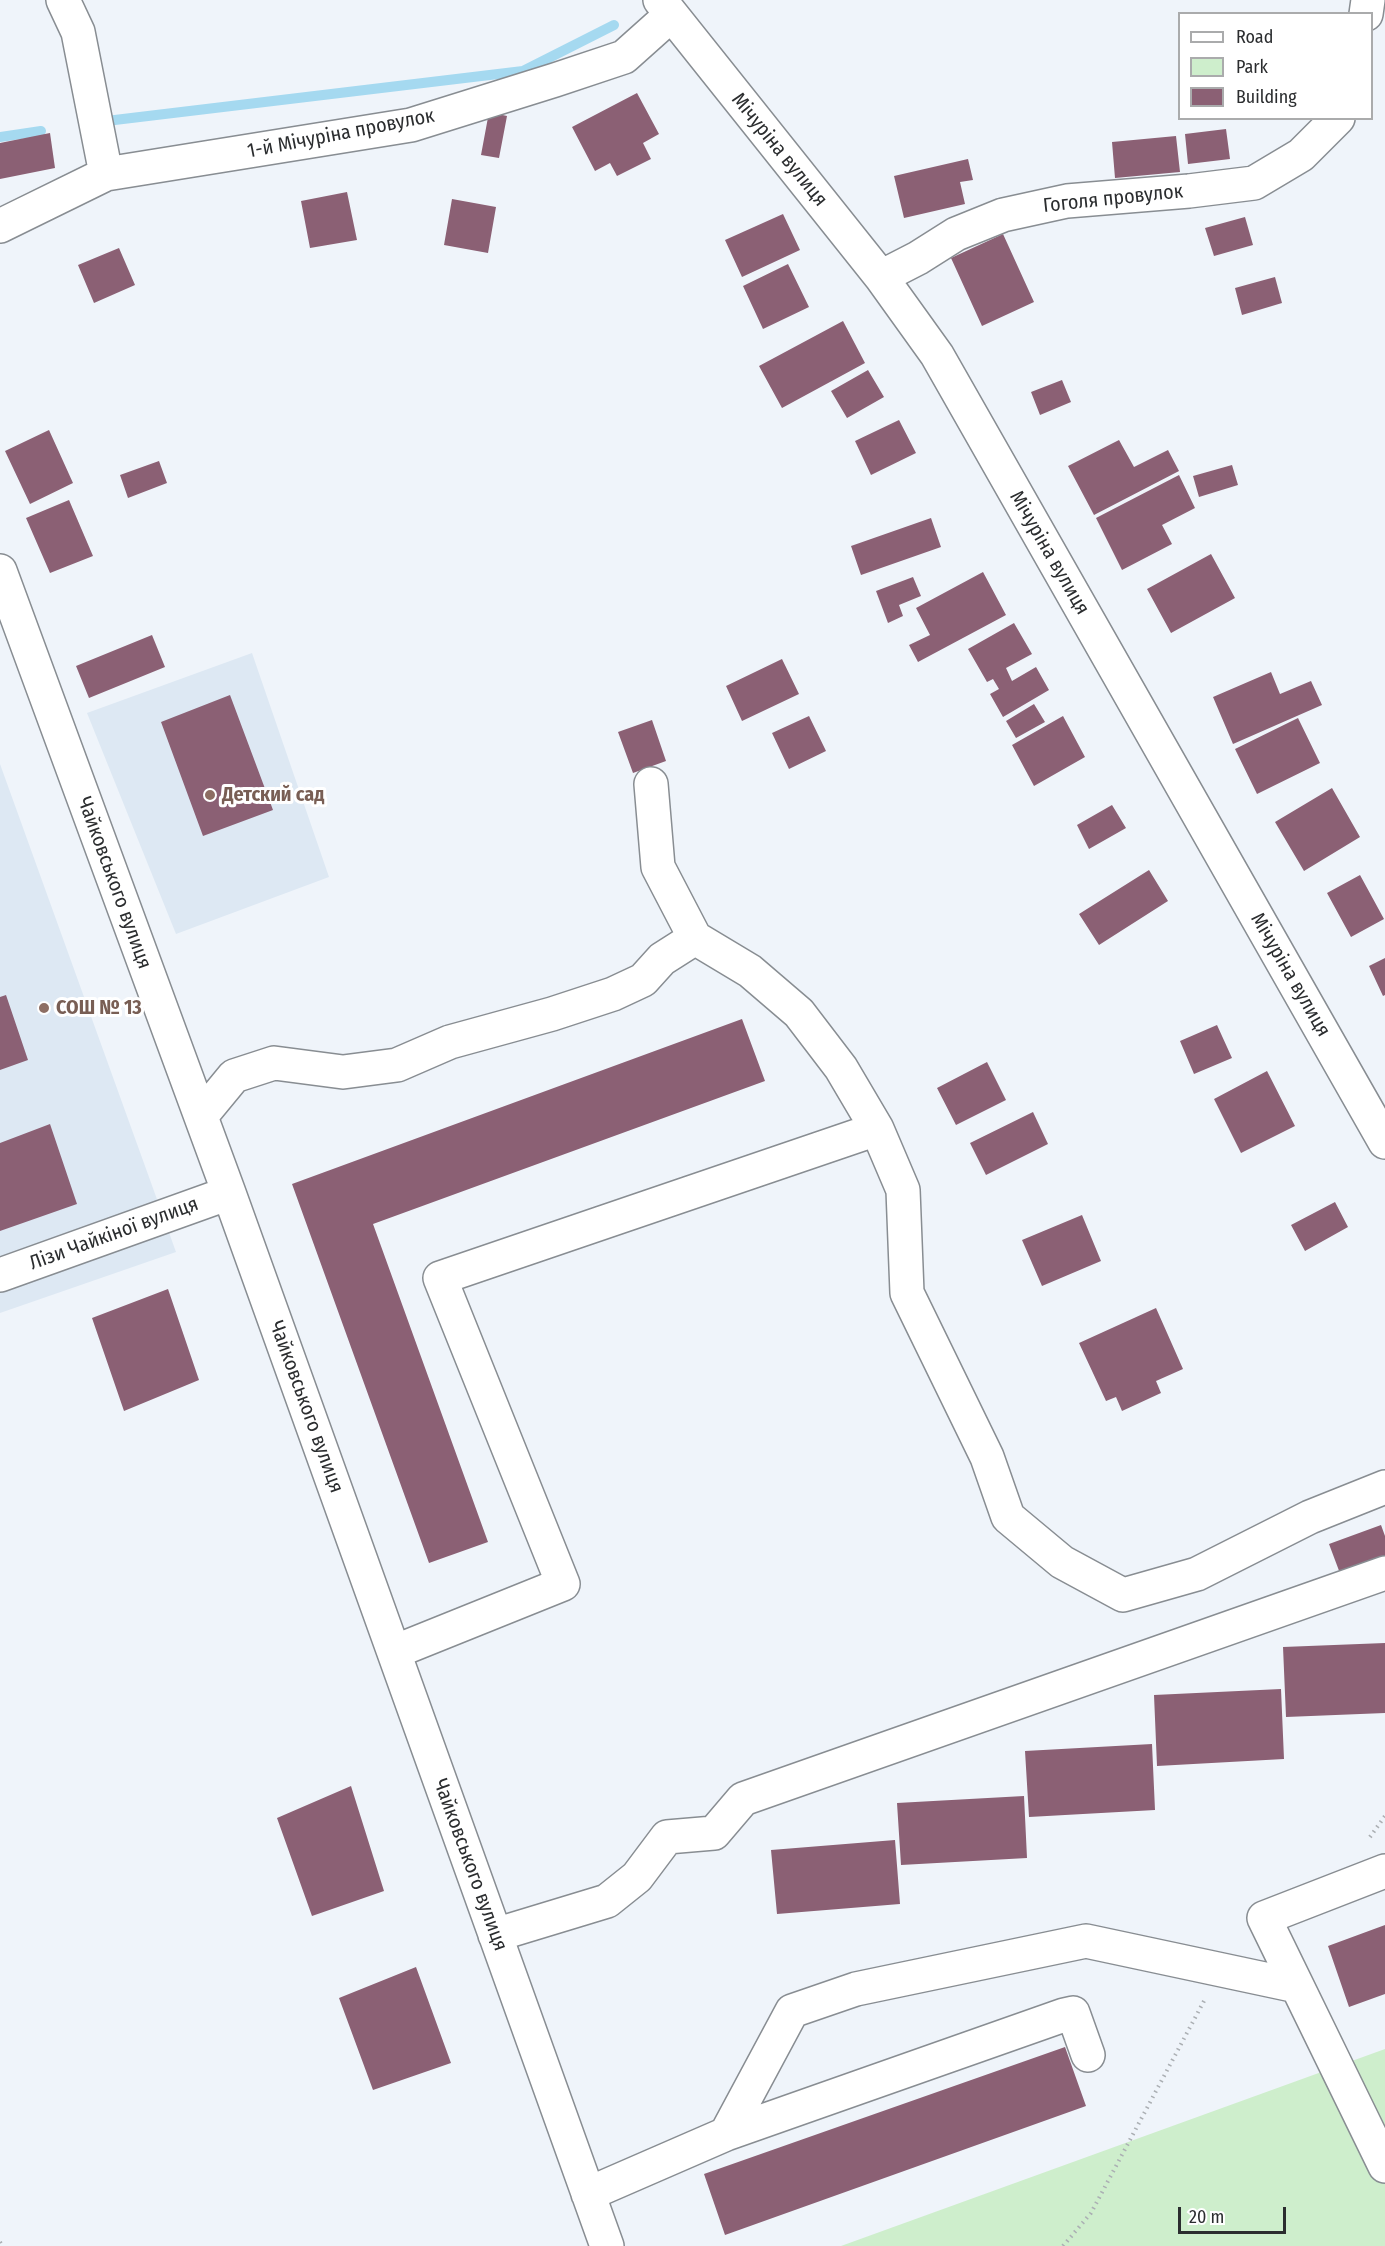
<!DOCTYPE html>
<html>
<head>
<meta charset="utf-8">
<style>
  body { margin:0 }
  #map { position:relative; width:1385px; height:2246px; overflow:hidden; background:#eff4fa; font-family:"Fira Sans Condensed",sans-serif }
  canvas { display:block }
  .legend { position:absolute; left:1178px; top:12px; width:195px; height:108px; box-sizing:border-box; background:#fff; border:2px solid #aaabac; margin:0; padding:8px 10px; list-style:none; font-size:18px; color:#2b2d2f }
  .legend li { display:flex; align-items:center; gap:12px; height:30px }
  .legend b { width:30px; border:2px solid #aaabac }
  .scale { position:absolute; left:1178px; top:2207px; width:108px; height:27px; box-sizing:border-box; border:3px solid #2b2d2f; border-top:0; padding-left:8px; font-size:18px; line-height:21px; white-space:nowrap; color:#2b2d2f; -webkit-text-stroke:4px #fff; paint-order:stroke }
</style>
</head>
<body>
<div id="map">
<canvas width="1385" height="2246"></canvas>
<ul class="legend">
<li><b style="height:8px;background:#fff"></b>Road</li>
<li><b style="height:16px;background:#ceeecc"></b>Park</li>
<li><b style="height:16px;background:#8b6074"></b>Building</li>
</ul>
<div class="scale">20 m</div>
</div>
<script>
const context = document.querySelector('canvas').getContext('2d');
context.lineJoin = 'round';
function fill(path, color) {
  context.fillStyle = color;
  context.fill(path, 'evenodd');
}
function poly(rows) {
  const path = new Path2D();
  for (const r of rows) {
    path.moveTo(r[0], r[1]);
    for (let i = 2; i < r.length; i += 2) path.lineTo(r[i], r[i + 1]);
  }
  return path;
}
function strokePath(path, color, width, dash) {
  context.strokeStyle = color;
  context.lineWidth = width;
  context.lineCap = dash ? 'butt' : 'round';
  context.setLineDash(dash || []);
  context.stroke(path);
}
function label(font, color, halo, rows, align = 'center') {
  context.font = font + ' "Fira Sans Condensed",sans-serif';
  context.lineWidth = 6;
  context.setLineDash([]);
  context.textBaseline = 'middle';
  context.strokeStyle = halo;
  context.fillStyle = color;
  for (const [text, x, y, turn = 0] of rows) {
    context.save();
    context.translate(x, y);
    context.rotate((+turn || 0) * Math.PI / 180);
    context.textAlign = isNaN(turn) ? turn : align;
    if (halo) context.strokeText(text, 0, 0);
    context.fillText(text, 0, 0);
    context.restore();
  }
}
fill(poly([
  [252,653,329,877,176,934,87,713],
  [0,764,176,1252,0,1313]
]), '#dde8f3');
fill(poly([
  [1385,2049,1385,2246,841,2246]
]), '#ceeecc');
strokePath(poly([
  [98,122,523,71,614,25],
  [0,137,41,131]
]), '#a5d9f0', 10);
fill(poly([
  [637,93,659,134,643,143,651,159,617,176,610,163,595,171,572,127],
  [489,112,507,116,499,158,481,155],
  [1226,129,1230,159,1188,164,1185,134],
  [50,133,55,168,0,179,0,143],
  [1176,136,1180,172,1115,178,1112,142],
  [968,159,973,180,960,182,965,204,904,218,894,176],
  [347,192,357,240,310,248,301,201],
  [452,199,496,207,488,253,444,245],
  [783,214,800,250,742,277,725,240],
  [1245,217,1253,245,1214,256,1205,228],
  [1003,234,1034,302,982,326,951,258],
  [119,248,135,285,94,303,78,265],
  [788,264,809,307,763,329,743,286],
  [1275,277,1282,303,1242,315,1235,288],
  [843,321,865,363,782,408,759,366],
  [868,370,884,397,847,418,831,391],
  [1062,380,1071,402,1040,415,1031,392],
  [899,420,916,453,871,475,855,441],
  [49,430,73,483,30,504,5,451],
  [1119,440,1134,467,1168,450,1179,471,1094,515,1068,466],
  [159,461,167,483,128,498,120,475],
  [1232,465,1238,485,1199,497,1193,476],
  [1179,475,1195,508,1162,525,1172,544,1122,570,1096,518],
  [69,500,93,556,50,573,26,518],
  [931,518,941,547,861,575,851,546],
  [1211,554,1235,598,1171,633,1147,589],
  [983,572,1006,615,918,662,909,645,930,635,916,608],
  [913,577,921,596,899,605,903,616,888,623,876,591],
  [1014,623,1032,654,1006,668,1012,681,1036,667,1049,690,1003,717,990,694,999,689,993,679,987,682,968,649],
  [152,635,165,667,89,698,76,666],
  [782,659,799,694,742,721,726,686],
  [1271,672,1280,694,1311,681,1322,705,1233,744,1213,697],
  [230,695,273,810,203,836,161,722],
  [1034,704,1045,722,1016,738,1006,721],
  [809,716,826,751,789,769,772,733],
  [1063,716,1085,757,1034,786,1012,745],
  [1298,718,1320,763,1257,794,1235,749],
  [652,720,666,761,633,773,618,732],
  [1332,788,1360,837,1304,871,1275,822],
  [1112,805,1126,828,1089,849,1077,825],
  [1149,870,1168,901,1099,945,1079,914],
  [1360,875,1384,919,1351,937,1327,893],
  [1385,958,1385,995,1383,996,1369,966],
  [6,995,28,1060,0,1070,0,997],
  [742,1019,765,1081,373,1224,488,1542,429,1563,292,1184],
  [1217,1025,1232,1058,1194,1074,1180,1041],
  [987,1062,1006,1100,956,1125,937,1088],
  [1267,1071,1295,1126,1241,1153,1214,1099],
  [1033,1112,1048,1144,986,1175,970,1143],
  [50,1124,77,1204,0,1231,0,1143],
  [1335,1202,1348,1227,1305,1251,1291,1225],
  [1082,1215,1101,1261,1042,1286,1022,1240],
  [168,1289,199,1380,124,1411,92,1318],
  [1156,1308,1183,1369,1156,1381,1161,1393,1122,1411,1116,1397,1106,1401,1079,1343],
  [1381,1525,1385,1536,1385,1559,1341,1576,1329,1544],
  [1385,1643,1385,1713,1286,1717,1283,1647],
  [1281,1689,1284,1759,1157,1766,1154,1695],
  [1152,1744,1155,1810,1029,1817,1025,1751],
  [351,1786,384,1891,312,1916,277,1818],
  [1024,1796,1027,1858,901,1865,897,1803],
  [895,1840,900,1904,777,1914,771,1850],
  [1385,1925,1385,1994,1349,2007,1328,1946],
  [416,1967,451,2063,373,2090,339,1998],
  [1065,2047,1086,2106,725,2235,704,2174]
]), '#8b6074');
const minor = poly([
  [63,0,78,32,106,174],
  [660,0,881,277,937,355,1385,1142],
  [1366,14,1368,0],
  [0,226,106,174,411,125,555,80,624,57,671,15],
  [881,277,918,258,956,234,1003,215,1067,201,1189,191,1254,183,1301,155,1338,118],
  [0,571,229,1193,607,2246],
  [651,784,658,867,695,938],
  [201,1116,234,1076,274,1063,343,1072,397,1065,450,1042,552,1014,613,994,643,980,662,959,695,938,750,971,799,1013,841,1068,877,1129],
  [0,1275,229,1193],
  [394,1652,563,1584,440,1278,877,1129,903,1190,907,1293,987,1457,1008,1517,1062,1562,1123,1595,1197,1574,1310,1517,1385,1487],
  [1385,1871,1264,1918,1385,2166],
  [495,1935,607,1901,637,1877,667,1837,714,1833,743,1799,1385,1573],
  [726,2134,792,2011,856,1989,1086,1941,1297,1986],
  [588,2194,726,2134,1064,2015,1073,2013,1088,2055]
]);
strokePath(minor, '#888d92', 36);
strokePath(poly([
  [1370,1837,1385,1816],
  [0,2242,2,2246],
  [1063,2246,1091,2213,1204,2001]
]), '#abafb3', 4, [1.5, 4.5]);
strokePath(minor, '#fff', 33);
for (const [x, y, r, color] of [
  [210,795,6,"#8d6e63"],
  [44,1008,6,"#8d6e63"]
]) {
  const dot = new Path2D();
  dot.arc(x, y, r, 0, 2 * Math.PI);
  context.fillStyle = color;
  context.fill(dot);
  strokePath(dot, '#fff', 2);
}
label('20px', '#2b2d2f', '#fff', [
  ["1-й Мічуріна провулок",341,134,-11],
  ["Мічуріна вулиця",779,150,51],
  ["Гоголя провулок",1113,199,-6],
  ["Мічуріна вулиця",1049,553,60],
  ["Чайковського вулиця",114,883,70],
  ["Мічуріна вулиця",1290,975,60],
  ["Лізи Чайкіної вулиця",114,1234,-20],
  ["Чайковського вулиця",306,1407,70],
  ["Чайковського вулиця",470,1865,70]
]);
label('bold 20px', '#785e54', '#fff', [
  ["Детский сад",222,795],
  ["СОШ № 13",56,1008]
], 'left');
</script>
</body>
</html>
